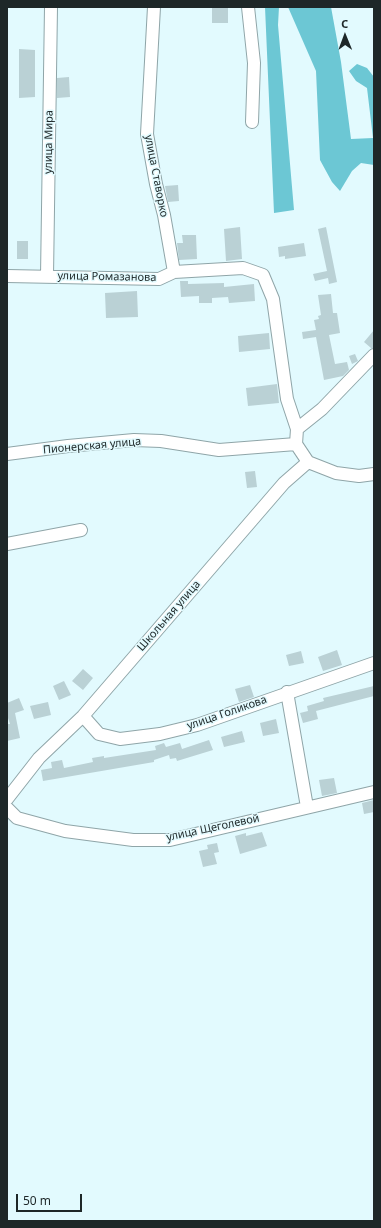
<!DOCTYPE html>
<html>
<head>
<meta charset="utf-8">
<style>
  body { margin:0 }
  #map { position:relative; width:381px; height:1228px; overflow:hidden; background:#e2fafe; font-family:"Noto Sans",sans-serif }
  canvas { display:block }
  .frame { position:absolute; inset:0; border:8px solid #1e2728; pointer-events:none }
  .north { position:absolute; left:325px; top:16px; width:40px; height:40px; -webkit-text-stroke:3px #e2fafe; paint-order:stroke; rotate:359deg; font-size:11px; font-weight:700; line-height:16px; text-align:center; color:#1e2728 }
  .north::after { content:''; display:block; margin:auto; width:14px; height:18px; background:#1e2728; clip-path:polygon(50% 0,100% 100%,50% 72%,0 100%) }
  .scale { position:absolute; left:16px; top:1194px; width:66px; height:18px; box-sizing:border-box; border:2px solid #1e2728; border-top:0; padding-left:5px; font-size:12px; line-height:14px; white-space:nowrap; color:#1e2728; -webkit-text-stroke:3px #e2fafe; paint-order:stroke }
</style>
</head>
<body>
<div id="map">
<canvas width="381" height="1228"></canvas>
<div class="frame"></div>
<div class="north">С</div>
<div class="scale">50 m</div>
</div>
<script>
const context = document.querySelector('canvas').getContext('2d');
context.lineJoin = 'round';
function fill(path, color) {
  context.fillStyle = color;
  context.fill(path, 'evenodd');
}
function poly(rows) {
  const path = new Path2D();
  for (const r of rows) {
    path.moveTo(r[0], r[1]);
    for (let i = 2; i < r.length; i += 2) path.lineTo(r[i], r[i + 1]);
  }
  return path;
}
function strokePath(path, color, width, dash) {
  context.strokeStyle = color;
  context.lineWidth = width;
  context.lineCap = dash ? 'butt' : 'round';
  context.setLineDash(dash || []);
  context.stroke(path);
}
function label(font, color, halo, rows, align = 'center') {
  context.font = font + ' "Noto Sans",sans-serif';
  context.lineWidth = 3;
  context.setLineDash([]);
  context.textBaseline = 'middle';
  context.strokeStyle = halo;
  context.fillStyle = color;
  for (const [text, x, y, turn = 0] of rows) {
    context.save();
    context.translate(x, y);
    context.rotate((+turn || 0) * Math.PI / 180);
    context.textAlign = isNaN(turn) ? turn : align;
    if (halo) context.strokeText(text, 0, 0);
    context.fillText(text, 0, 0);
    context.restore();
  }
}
fill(poly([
  [265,7,279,7,278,25,294,210,274,213],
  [288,7,331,7,341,62,351,139,373,138,367,88,356,81,349,71,357,64,367,68,374,77,374,165,361,163,352,171,340,191,332,182,320,160,316,71]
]), '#6cc7d4');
fill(poly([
  [228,7,228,23,212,23,212,8],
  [19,49,35,50,35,97,19,98],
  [69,77,70,97,57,98,57,78],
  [178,185,179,201,168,202,165,186],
  [240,227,242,259,226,261,224,229],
  [326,227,337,282,329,284,328,278,315,281,313,274,327,271,318,229],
  [182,235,196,235,197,259,179,260,177,243,183,243],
  [17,241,28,241,28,259,17,259],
  [304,243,306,256,285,259,285,256,279,257,278,247],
  [180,281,188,281,188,284,224,283,224,287,254,284,255,301,229,303,228,297,212,298,212,303,199,303,199,296,181,297],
  [137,291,138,317,106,318,105,293],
  [331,294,333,313,337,313,340,333,329,335,335,364,347,362,349,370,343,376,324,380,316,337,303,339,302,332,316,330,314,320,319,319,318,316,321,315,318,295],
  [374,330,374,348,371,348,364,342],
  [269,333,270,349,239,352,238,336],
  [355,354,358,361,352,364,349,356],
  [277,384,279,403,248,406,246,388],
  [255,471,257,487,247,488,245,472],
  [337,650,342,665,323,671,318,657],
  [301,651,304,663,289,666,286,655],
  [83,669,93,678,83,690,72,681],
  [64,681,71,695,59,700,53,686],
  [250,685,254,697,239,702,235,689],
  [374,686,374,696,316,711,318,719,303,723,300,713,308,711,307,706,324,701,323,698],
  [19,698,24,710,15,713,20,738,7,741,7,724,10,724,7,715,7,703],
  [48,702,51,715,34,719,30,706],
  [276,719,279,733,263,736,260,723],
  [242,731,245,742,224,747,221,737],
  [209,740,213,750,177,761,176,758,170,759,169,755,154,760,154,762,43,781,41,770,52,768,51,762,62,760,64,768,93,762,92,758,104,756,104,758,156,750,155,746,164,743,166,747,180,743,182,749],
  [334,778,337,793,322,796,319,780],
  [374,800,374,812,364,814,362,803],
  [262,832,267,846,240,854,235,836,246,833,246,836],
  [217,843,219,852,214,853,217,864,203,867,199,851,208,849,207,845]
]), '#bad1d5');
const minor = poly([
  [154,7,147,134,156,184,164,215,174,272],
  [248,7,254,63,252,122],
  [7,276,159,279,174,272,243,268,263,275,273,299,287,399,297,429,296,444,308,462,284,483,83,716,39,758,7,799],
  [47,276,51,7],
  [297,429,322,409,374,355],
  [7,454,68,446,134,440,161,441,219,450,296,444],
  [308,462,336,473,359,476,374,474],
  [7,544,81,530],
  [287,692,307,807],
  [83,716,99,734,120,739,160,734,197,725,374,663],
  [7,808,17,818,65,831,133,840,170,840,374,792]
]);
strokePath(minor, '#8fa5a8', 14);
strokePath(minor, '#fff', 12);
label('11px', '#1e2728', '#e2fafe', [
  ["улица Мира",49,142,-89],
  ["улица Ставорко",156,176,79],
  ["улица Ромазанова",107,277,1],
  ["Пионерская улица",92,446,-5],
  ["Школьная улица",169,616,-49],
  ["улица Голикова",227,713,-19],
  ["улица Щеголевой",213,828,-12]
]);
</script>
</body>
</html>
